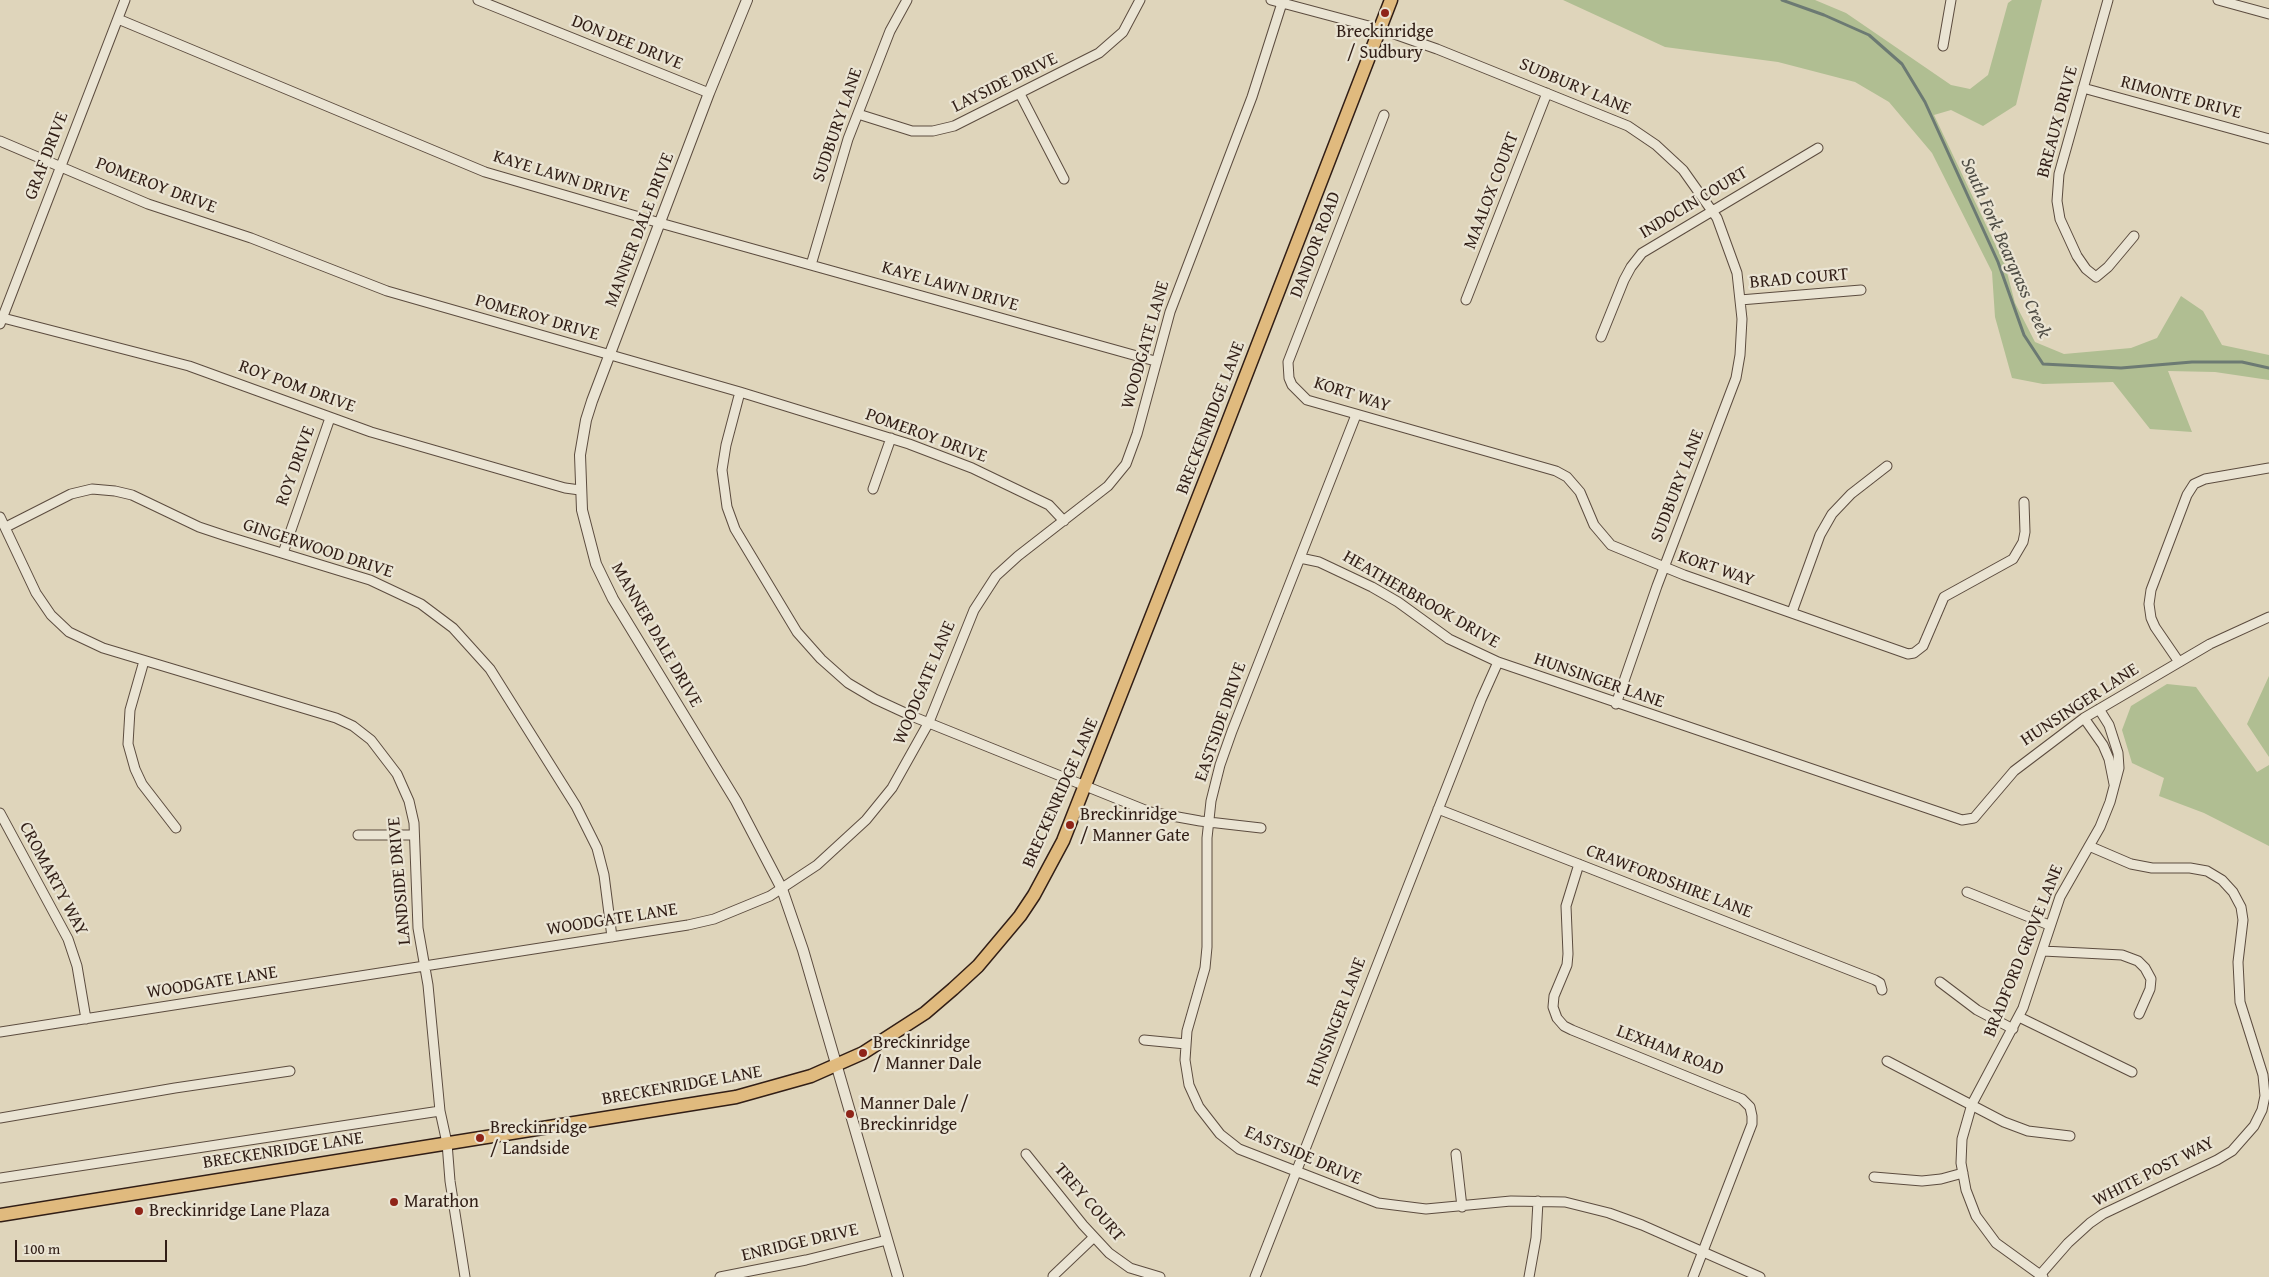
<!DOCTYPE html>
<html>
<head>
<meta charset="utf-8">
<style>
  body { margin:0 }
  #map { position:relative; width:2269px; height:1277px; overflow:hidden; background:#dfd5bb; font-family:"Gentium Book Plus",serif }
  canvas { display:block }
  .scale { position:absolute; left:15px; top:1240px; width:152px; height:22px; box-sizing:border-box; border:2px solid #311e16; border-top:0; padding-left:6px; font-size:15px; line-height:18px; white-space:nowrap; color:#311e16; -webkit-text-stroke:4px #eae4d3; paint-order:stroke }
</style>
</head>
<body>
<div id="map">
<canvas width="2269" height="1277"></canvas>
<div class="scale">100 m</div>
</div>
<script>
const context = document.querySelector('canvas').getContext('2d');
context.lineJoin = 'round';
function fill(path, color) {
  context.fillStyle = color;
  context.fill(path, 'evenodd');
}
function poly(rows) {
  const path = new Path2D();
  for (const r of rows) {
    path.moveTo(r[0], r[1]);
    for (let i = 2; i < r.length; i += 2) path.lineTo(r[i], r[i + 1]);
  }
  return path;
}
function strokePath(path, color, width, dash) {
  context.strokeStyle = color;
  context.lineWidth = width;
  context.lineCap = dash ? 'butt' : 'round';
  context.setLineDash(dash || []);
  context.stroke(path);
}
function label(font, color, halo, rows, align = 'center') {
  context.font = font + ' "Gentium Book Plus",serif';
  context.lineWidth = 4.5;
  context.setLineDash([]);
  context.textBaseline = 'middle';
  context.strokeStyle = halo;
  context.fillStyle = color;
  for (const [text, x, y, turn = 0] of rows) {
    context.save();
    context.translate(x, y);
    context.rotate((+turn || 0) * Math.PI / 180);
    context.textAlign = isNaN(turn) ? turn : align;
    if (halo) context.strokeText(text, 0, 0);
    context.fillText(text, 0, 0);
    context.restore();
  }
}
fill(poly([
  [1563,0,1815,0,1846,13,1951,85,1970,89,1988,75,2008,3,2012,0,2042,0,2016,105,1983,126,1951,110,1934,115,2005,265,2015,303,2035,342,2064,354,2131,348,2157,338,2181,296,2203,311,2222,345,2269,355,2269,380,2215,372,2168,371,2192,432,2150,429,2113,382,2043,384,2012,378,1995,317,1992,272,1932,153,1889,102,1855,82,1778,62,1665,47],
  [2269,676,2269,757,2247,724],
  [2167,684,2196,687,2257,772,2269,765,2269,846,2204,813,2159,796,2164,778,2132,763,2122,730,2131,706]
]), '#b0be92');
strokePath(poly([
  [1782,0,1824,15,1869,35,1902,64,1925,102,1998,262,2024,335,2043,364,2121,368,2192,362,2242,362,2269,368]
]), '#6c7a73', 3);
const minor = poly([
  [478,0,709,93],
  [1271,0,1380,29,1437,49,1628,126,1656,145,1683,170,1717,218,1737,273,1742,319,1740,355,1736,378,1657,586,1616,704],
  [2108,0,2059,174,2057,201,2060,219,2077,256,2086,269,2096,277,2108,267,2134,236],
  [2218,0,2269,14],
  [118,19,485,172,660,223,1155,361],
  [1943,46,1951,0],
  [2083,88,2269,139],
  [1020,94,1064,179],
  [858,114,912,131,933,131,954,126,1099,53,1123,32,1140,0],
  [1384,115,1288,362,1289,378,1292,385,1307,400,1556,471,1567,477,1580,492,1594,525,1611,545,1684,575,1908,654,1914,653,1923,646,1944,597,2013,559,2023,542,2025,532,2024,502],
  [0,141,148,204,251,238,387,291,740,392,909,444,972,468,1049,505,1064,521],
  [811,265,848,139,890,31,907,0],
  [1466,300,1547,93],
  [1740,300,1861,290],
  [3,318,189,366,371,432,565,488,580,490],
  [0,324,125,0],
  [1601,337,1624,280,1631,267,1642,253,1818,148],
  [740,392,726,445,722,470,727,507,735,529,797,632,821,659,848,683,875,699,914,717,1150,812,1200,821,1261,828],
  [1356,415,1232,731,1220,765,1211,801,1207,838,1207,947,1205,968,1187,1031,1185,1060,1189,1085,1199,1107,1220,1134,1239,1149,1378,1203,1426,1209,1511,1201,1565,1202,1609,1213,1642,1225,1760,1277],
  [873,489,891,438],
  [0,517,36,593,51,615,69,632,103,648,336,718,353,726,371,740,397,774,409,801,414,823,418,928,428,985,440,1111,447,1143,450,1181,465,1277],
  [6,527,71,494,92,489,115,491,132,495,199,527,226,536,370,580,421,604,453,628,490,669,576,806,597,848,604,875,612,937],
  [283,553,330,418],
  [1300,558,1319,562,1372,587,1398,602,1449,639,1498,662,1962,820,1974,818,2014,771,2084,718,2210,644,2269,617],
  [1792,612,1820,535,1832,514,1851,494,1887,466],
  [144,661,130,710,128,744,135,769,142,784,176,828],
  [2179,662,2155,627,2151,618,2149,604,2151,590,2187,495,2194,484,2205,479,2269,468],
  [2084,718,2103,745,2109,759,2114,784],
  [1438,809,1875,980,1880,983,1882,990],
  [0,813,68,939,77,966,86,1019],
  [358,835,414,835],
  [1579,864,1566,906,1568,954,1567,965,1554,996,1553,1007,1557,1018,1564,1026,1572,1030,1742,1099,1750,1107,1752,1116,1752,1124,1693,1277],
  [1967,892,2049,925],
  [2043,951,2122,955,2138,961,2145,968,2151,979,2150,989,2139,1014],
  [1940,982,1977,1010,2013,1029],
  [2019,1017,2132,1072],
  [0,1032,688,925,714,919,770,896,817,865,866,820,892,788,929,722,974,610,996,576,1018,556,1108,486,1126,464,1137,434,1170,312,1252,97,1282,3],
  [1144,1040,1186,1044],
  [1887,1061,2004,1122,2028,1131,2070,1136],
  [0,1118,175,1088,290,1071],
  [1026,1154,1083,1225,1109,1253,1130,1268,1160,1277],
  [1456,1154,1462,1207],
  [1874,1177,1922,1181,1941,1179,1963,1173],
  [0,1178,440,1111],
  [2040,1275,2068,1243,2090,1223,2103,1214,2217,1160,2232,1151,2254,1126,2262,1110,2265,1096,2263,1075,2240,1002,2238,962,2243,920,2241,907,2233,892,2222,880,2207,871,2190,868,2152,868,2131,864,2089,846],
  [1053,1276,1094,1237],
  [720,1277,806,1260,887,1240],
  [1255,1277,1481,700,1498,662],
  [1529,1277,1536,1238,1538,1201],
  [2043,1277,1996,1243,1976,1216,1966,1190,1961,1163,1962,1139,1972,1104,2023,1008,2060,897,2100,827,2110,802,2119,768,2118,753,2109,725,2099,709]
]);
const tertiary = poly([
  [747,0,709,93,592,401,586,420,580,455,582,510,596,564,613,599,736,801,782,889,803,950,898,1277]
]);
const primary = poly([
  [0,1215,736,1097,811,1076,863,1053,925,1013,953,989,978,966,1020,916,1034,895,1063,841,1217,450,1391,0]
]);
strokePath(minor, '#5c4c3f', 11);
strokePath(tertiary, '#5c4c3f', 12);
strokePath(primary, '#311e16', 15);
strokePath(minor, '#eae4d3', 9);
strokePath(tertiary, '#eae4d3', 10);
strokePath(primary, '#e0ba7e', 12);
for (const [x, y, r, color] of [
  [1385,13,5,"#8f2418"],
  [1070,825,5,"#8f2418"],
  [863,1053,5,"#8f2418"],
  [850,1114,5,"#8f2418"],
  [480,1138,5,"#8f2418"],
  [394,1202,5,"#8f2418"],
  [139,1211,5,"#8f2418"]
]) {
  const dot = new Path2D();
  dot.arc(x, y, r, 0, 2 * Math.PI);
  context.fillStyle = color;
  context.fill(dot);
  strokePath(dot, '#eae4d3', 2);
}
label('18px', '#311e16', '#eae4d3', [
  ["Breckinridge",1385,32,"center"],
  ["/ Sudbury",1385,53,"center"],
  ["Breckinridge",1080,815],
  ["/ Manner Gate",1080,836],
  ["Breckinridge",873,1043],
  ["/ Manner Dale",873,1064],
  ["Manner Dale /",860,1104],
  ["Breckinridge",860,1125],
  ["Breckinridge",490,1128],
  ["/ Landside",490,1149],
  ["Marathon",404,1202],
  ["Breckinridge Lane Plaza",149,1211]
], 'left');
label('18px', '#311e16', '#eae4d3', [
  ["DON DEE DRIVE",627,43,22],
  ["LAYSIDE DRIVE",1005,83,-26],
  ["SUDBURY LANE",1575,87,23],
  ["RIMONTE DRIVE",2181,98,15],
  ["BREAUX DRIVE",2058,122,-75],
  ["SUDBURY LANE",838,125,-71],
  ["GRAF DRIVE",47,156,-69],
  ["KAYE LAWN DRIVE",561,177,17],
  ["POMEROY DRIVE",156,186,21],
  ["MAALOX COURT",1492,191,-69],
  ["INDOCIN COURT",1694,203,-31],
  ["MANNER DALE DRIVE",640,230,-69],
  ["DANDOR ROAD",1316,245,-69],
  ["BRAD COURT",1799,279,-5],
  ["KAYE LAWN DRIVE",950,287,16],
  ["POMEROY DRIVE",537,318,16],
  ["WOODGATE LANE",1146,345,-74],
  ["ROY POM DRIVE",297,387,20],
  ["KORT WAY",1352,395,18],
  ["BRECKENRIDGE LANE",1211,418,-69],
  ["POMEROY DRIVE",926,436,20],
  ["ROY DRIVE",296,466,-70],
  ["SUDBURY LANE",1678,486,-69],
  ["GINGERWOOD DRIVE",318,549,18],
  ["KORT WAY",1716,569,19],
  ["HEATHERBROOK DRIVE",1421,600,30],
  ["MANNER DALE DRIVE",656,635,60],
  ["HUNSINGER LANE",1599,681,19],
  ["WOODGATE LANE",925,683,-67],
  ["HUNSINGER LANE",2080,705,-33],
  ["EASTSIDE DRIVE",1221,722,-71],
  ["BRECKENRIDGE LANE",1061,793,-66],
  ["CROMARTY WAY",53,879,62],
  ["LANDSIDE DRIVE",400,881,-95],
  ["CRAWFORDSHIRE LANE",1669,882,21],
  ["WOODGATE LANE",612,920,-9],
  ["BRADFORD GROVE LANE",2024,951,-68],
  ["WOODGATE LANE",212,983,-9],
  ["HUNSINGER LANE",1337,1022,-69],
  ["LEXHAM ROAD",1670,1051,21],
  ["BRECKENRIDGE LANE",682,1086,-10],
  ["BRECKENRIDGE LANE",283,1151,-9],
  ["EASTSIDE DRIVE",1303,1156,23],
  ["WHITE POST WAY",2154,1172,-27],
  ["TREY COURT",1089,1203,49],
  ["ENRIDGE DRIVE",800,1243,-13]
]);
label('italic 19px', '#4e4c44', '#eae4d3', [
  ["South Fork Beargrass Creek",2005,248,66]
]);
</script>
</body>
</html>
